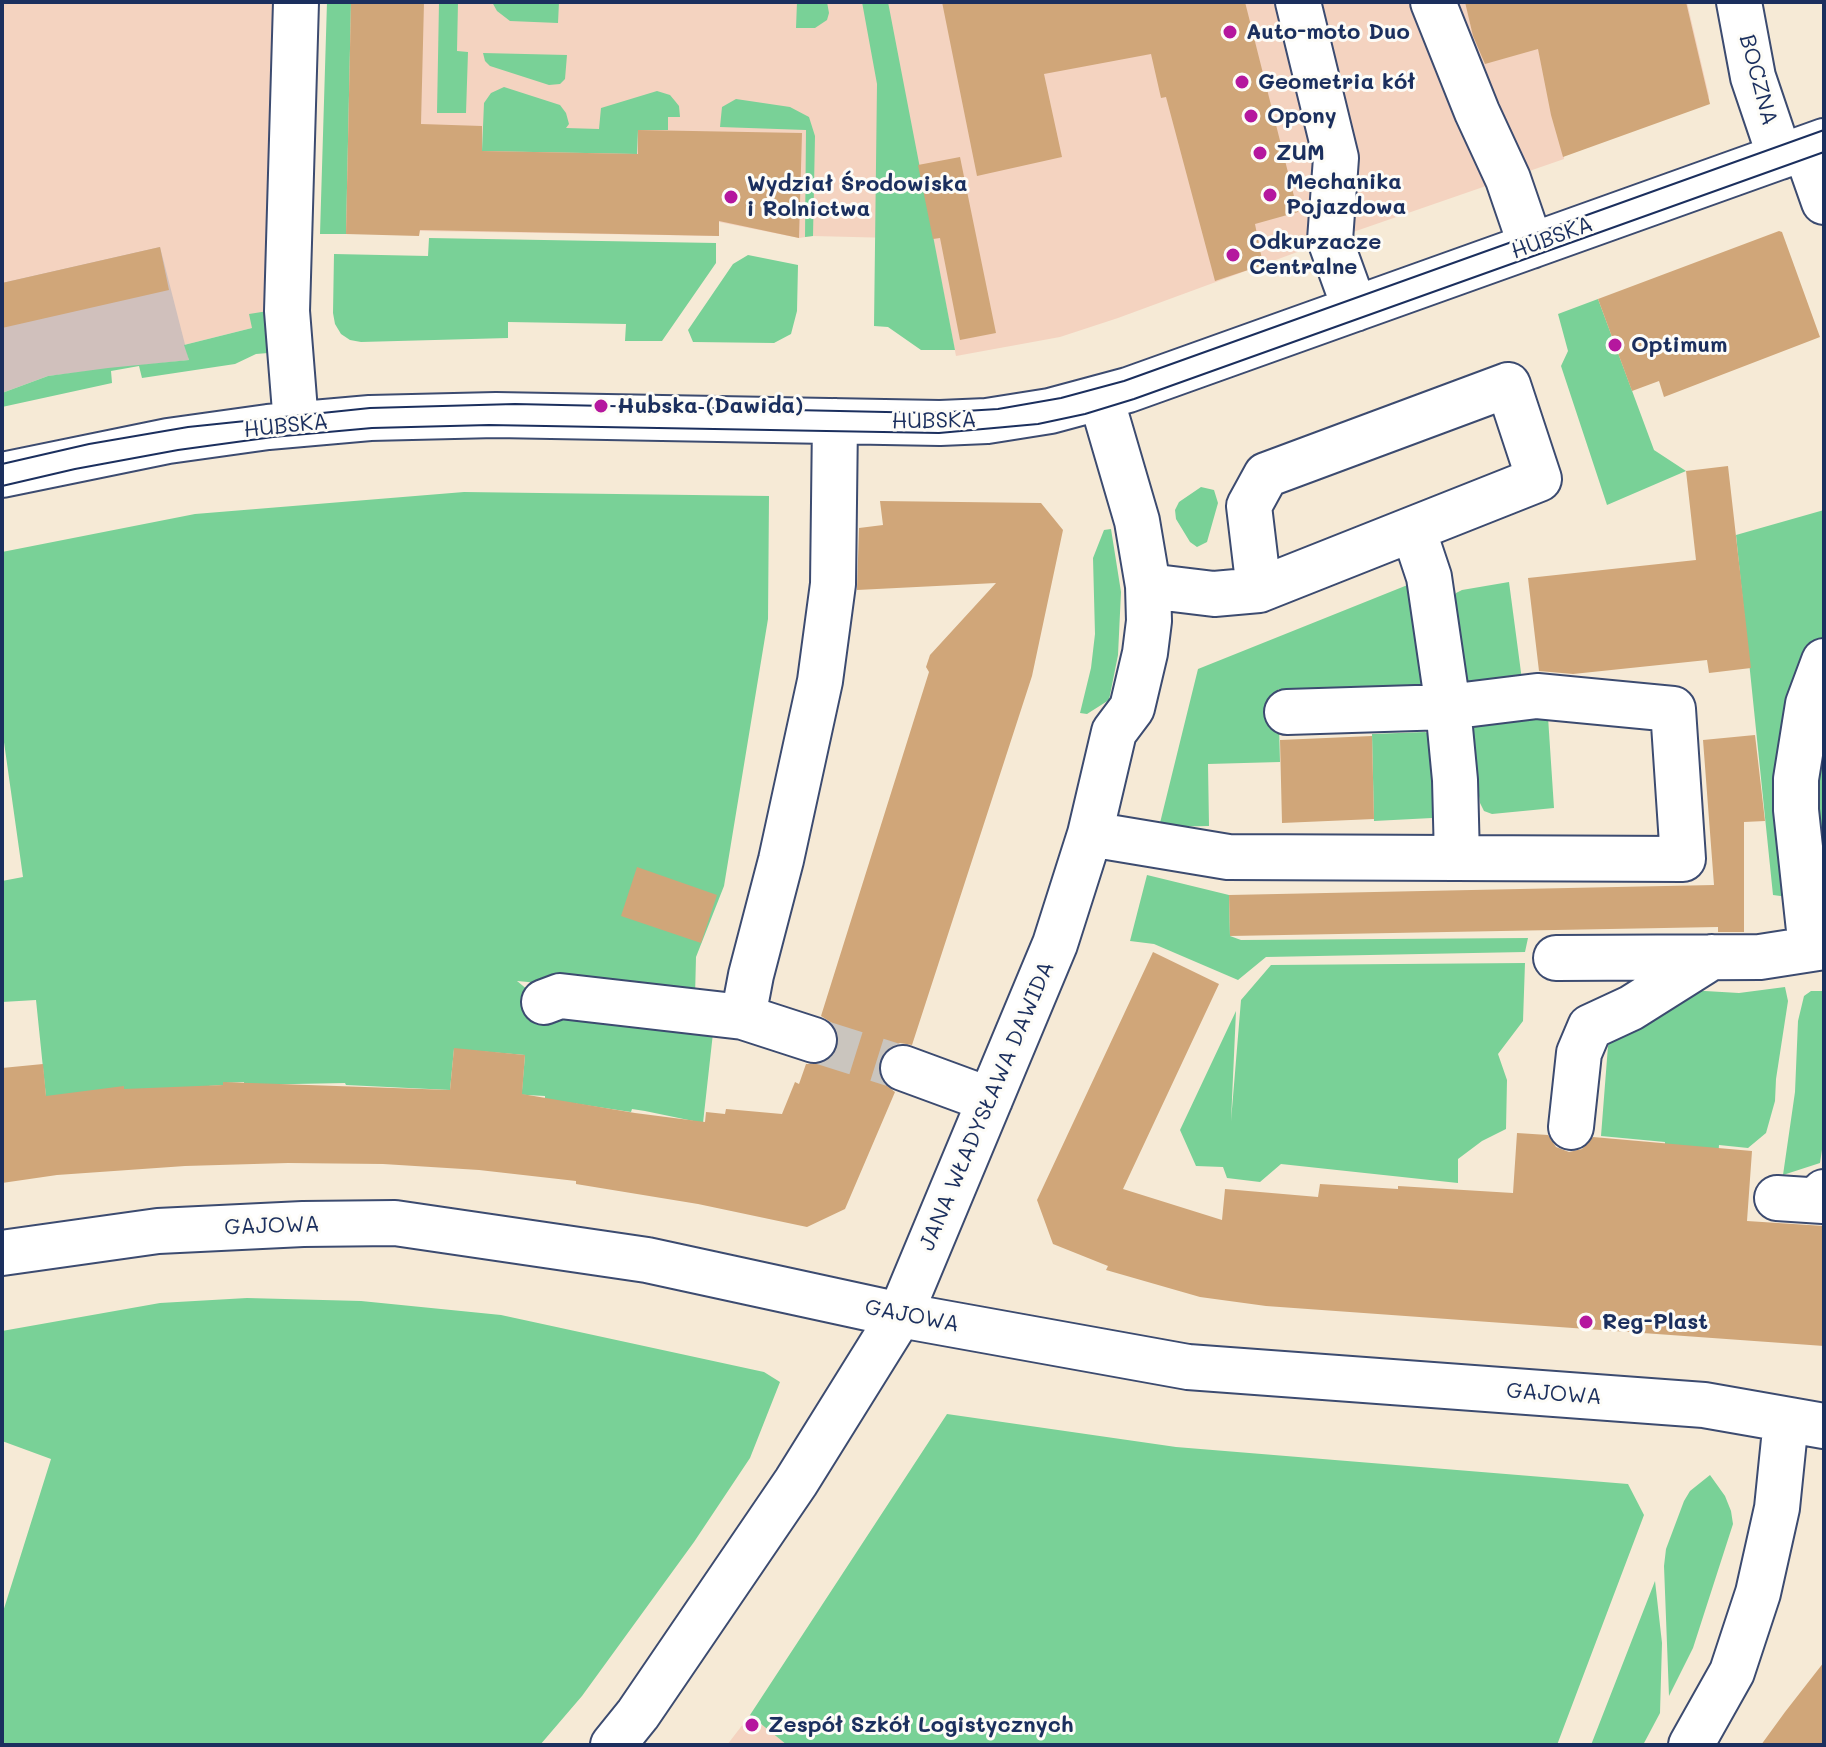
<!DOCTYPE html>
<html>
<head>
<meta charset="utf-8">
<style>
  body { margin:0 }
  #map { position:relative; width:1826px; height:1747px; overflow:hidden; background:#f6ead6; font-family:Mali,sans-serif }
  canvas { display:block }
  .frame { position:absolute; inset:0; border:4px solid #1b2f5e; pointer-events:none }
</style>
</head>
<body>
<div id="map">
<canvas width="1826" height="1747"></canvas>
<div class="frame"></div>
</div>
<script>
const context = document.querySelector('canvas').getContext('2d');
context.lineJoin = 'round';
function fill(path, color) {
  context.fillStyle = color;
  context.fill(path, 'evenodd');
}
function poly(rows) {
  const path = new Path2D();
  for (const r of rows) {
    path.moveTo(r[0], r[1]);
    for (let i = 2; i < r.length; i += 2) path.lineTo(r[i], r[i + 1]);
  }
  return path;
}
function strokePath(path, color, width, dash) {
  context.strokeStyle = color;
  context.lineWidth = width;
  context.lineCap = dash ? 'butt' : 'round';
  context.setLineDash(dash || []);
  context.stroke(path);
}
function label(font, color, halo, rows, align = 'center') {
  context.font = font + ' Mali,sans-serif';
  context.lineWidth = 6;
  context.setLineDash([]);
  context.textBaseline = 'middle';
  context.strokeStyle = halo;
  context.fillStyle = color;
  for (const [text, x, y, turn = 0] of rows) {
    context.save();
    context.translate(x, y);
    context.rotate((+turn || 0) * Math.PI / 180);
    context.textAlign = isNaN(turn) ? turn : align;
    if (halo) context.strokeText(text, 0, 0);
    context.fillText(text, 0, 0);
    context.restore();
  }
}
fill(poly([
  [2,2,275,2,268,311,252,328,184,345,169,290,2,283],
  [351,2,1687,2,1709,96,1707,102,1564,156,1564,159,1330,240,1118,318,1060,337,956,356,933,239,813,236,799,238,719,222,719,236,420,231,346,234],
  [750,1715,787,1745,727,1745]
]), '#f4d3c0');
fill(poly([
  [160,247,189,360,48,376,2,393,2,283]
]), '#d0c0bc');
fill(poly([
  [327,2,351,2,346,234,320,234],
  [439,2,458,2,457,51,468,52,466,113,437,113],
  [492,2,559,2,558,23,510,21,497,11],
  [797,2,827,2,829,13,827,20,815,28,796,28],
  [862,2,888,2,955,350,921,350,888,327,874,326,877,84],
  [483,53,567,55,565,79,560,84,549,85,490,66,485,61],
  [504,87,560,105,566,113,569,124,566,128,599,129,601,108,657,91,670,95,675,101,679,106,680,117,668,117,668,130,638,130,637,154,482,151,484,103,491,93],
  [736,99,790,107,809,117,815,136,813,236,805,237,806,130,720,127,722,107],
  [429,238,716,243,716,263,662,341,625,341,626,324,508,322,508,338,361,342,350,340,341,334,335,324,333,313,334,254,428,256],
  [748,255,798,265,797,311,791,334,774,343,693,342,688,330,733,264],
  [1598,299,1654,450,1686,471,1607,505,1561,366,1568,351,1558,314],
  [268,311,268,353,256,354,235,364,142,378,139,366,111,371,112,383,2,407,2,393,48,376,108,368,189,360,184,345,252,328,249,314],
  [1201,487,1214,490,1218,503,1207,542,1197,547,1190,542,1176,519,1175,510,1179,502],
  [464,492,769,496,768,619,724,886,696,957,695,997,517,981,550,1008,713,1033,703,1123,645,1111,632,1109,631,1112,545,1099,545,1096,490,1093,522,1090,525,1055,454,1049,450,1090,346,1085,345,1083,244,1085,244,1082,224,1083,223,1085,46,1097,36,1000,2,1002,2,881,23,877,2,728,2,552,195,514],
  [1824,510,1824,889,1788,897,1773,895,1736,535],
  [1111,529,1121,592,1118,655,1109,700,1087,714,1080,713,1091,668,1095,634,1093,558,1104,530],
  [1415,582,1423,684,1420,686,1281,691,1278,689,1280,762,1208,764,1209,826,1159,827,1198,669],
  [1509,582,1522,680,1471,683,1463,676,1452,601,1456,593,1462,590],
  [1548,717,1554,808,1492,814,1484,811,1480,803,1470,731,1471,724],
  [1425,732,1434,736,1439,813,1432,818,1374,821,1372,734],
  [1147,875,1229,895,1230,936,1241,940,1528,938,1525,952,1266,957,1238,980,1154,944,1130,941],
  [1525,963,1523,1021,1498,1054,1507,1080,1506,1129,1482,1141,1458,1159,1458,1183,1281,1164,1260,1182,1227,1178,1223,1167,1196,1166,1180,1130,1236,1011,1231,1121,1241,1000,1271,965],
  [1785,987,1788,1001,1776,1079,1775,1101,1766,1133,1748,1148,1719,1145,1716,1184,1663,1183,1665,1142,1601,1136,1608,1046,1612,1032,1688,990,1739,993],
  [1811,991,1824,991,1824,1136,1820,1163,1783,1175,1795,1092,1798,1021,1804,996],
  [247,1298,361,1301,501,1315,764,1372,780,1382,750,1458,694,1542,582,1696,540,1745,2,1745,2,1615,51,1459,2,1441,2,1331,160,1303],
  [947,1414,1176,1447,1628,1484,1644,1515,1557,1745,787,1745,750,1715],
  [1710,1475,1725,1496,1731,1511,1733,1524,1693,1648,1669,1696,1664,1566,1666,1549,1684,1501,1690,1491],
  [1655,1581,1662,1643,1660,1713,1643,1745,1591,1745]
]), '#79d197');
fill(poly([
  [351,2,424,2,421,124,482,126,482,151,638,154,638,130,802,133,799,238,719,221,719,236,420,230,419,236,346,234],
  [942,2,1245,2,1298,212,1255,224,1263,265,1215,281,1166,97,1161,98,1151,54,1044,74,1062,157,977,176],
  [1465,2,1686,2,1710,104,1563,157,1551,115,1538,49,1485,64,1473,36],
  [960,157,996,333,960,340,940,238,933,239,918,165],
  [1779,231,1782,232,1820,337,1664,397,1659,381,1632,391,1598,299],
  [160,247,169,290,2,328,2,283],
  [1728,466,1751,668,1709,673,1707,660,1573,674,1539,671,1528,578,1696,560,1686,471],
  [880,501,1041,503,1063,530,1032,676,912,1045,900,1043,888,1048,879,1060,879,1073,883,1083,895,1092,845,1209,807,1227,698,1204,576,1184,576,1181,479,1170,383,1164,288,1163,185,1166,57,1175,2,1183,2,1068,43,1064,46,1096,124,1086,124,1089,223,1085,223,1082,450,1090,454,1048,525,1055,522,1094,635,1113,705,1122,706,1112,725,1114,726,1109,782,1114,795,1082,799,1084,806,1064,820,1064,831,1058,837,1048,838,1034,832,1023,821,1016,929,672,926,667,930,655,996,583,857,590,859,528,883,525],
  [1755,735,1765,821,1744,822,1744,932,1718,932,1718,927,1230,936,1229,895,1714,885,1703,740],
  [1372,736,1374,819,1282,823,1280,740],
  [637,867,717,895,701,943,621,916],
  [1153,952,1219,984,1123,1189,1222,1220,1225,1189,1318,1197,1320,1184,1398,1189,1398,1186,1513,1193,1517,1133,1548,1135,1556,1147,1569,1152,1582,1149,1593,1137,1752,1151,1747,1221,1824,1226,1824,1346,1266,1306,1200,1297,1106,1270,1108,1266,1053,1244,1037,1200],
  [1824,1662,1824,1745,1761,1745,1785,1712]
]), '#d0a679');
strokePath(poly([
  [814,1040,903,1068]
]), '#cac5be', 44, [44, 22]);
const minor = poly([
  [1298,2,1336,158,1330,240,1355,309],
  [1433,2,1477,112,1508,179,1531,246],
  [1739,2,1753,77,1780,157],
  [1805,148,1824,202],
  [296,424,287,311,296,2],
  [2,475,168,441,268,427,370,418,496,415,940,423,987,421,1050,411,1128,390,1824,141],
  [1413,529,1429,577,1448,707,1455,780,1457,858],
  [1148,586,1214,594,1259,590,1539,479,1508,385,1266,475,1249,506,1259,590],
  [1090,834,1228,857,1683,859,1673,709,1537,696,1448,707,1287,712],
  [1811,949,1796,810,1796,779,1808,704,1824,661],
  [1556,958,1760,957,1824,947],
  [544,1002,560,996,743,1017,814,1040],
  [743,1017,751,975,781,860,820,681,833,584,835,421],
  [903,1068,990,1100],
  [1571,1127,1579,1053,1590,1027,1631,1008,1712,957],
  [1777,1198,1823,1201,1824,1192],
  [2,1253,158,1231,303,1224,395,1223,647,1260,900,1315,1188,1367,1704,1405,1824,1426],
  [613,1745,638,1714,796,1482,900,1315,1055,944,1090,834,1114,732,1132,708,1145,653,1149,621,1148,586,1137,521,1101,398],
  [1691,1745,1732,1672,1758,1593,1777,1508,1786,1420]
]);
strokePath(minor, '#3c4b70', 48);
strokePath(minor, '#fff', 44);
strokePath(poly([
  [2,464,89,444,188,427,370,408,515,404,932,413,998,409,1061,398,1124,381,1824,130],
  [2,486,75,469,178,450,273,437,372,428,489,425,939,433,1038,424,1085,414,1134,399,1824,152]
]), '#1b2f5e', 2);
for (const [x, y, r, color] of [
  [1230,32,8,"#b5179e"],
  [1242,82,8,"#b5179e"],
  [1251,116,8,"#b5179e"],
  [1260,153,8,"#b5179e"],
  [1270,195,8,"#b5179e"],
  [731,197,8,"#b5179e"],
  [1233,255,8,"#b5179e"],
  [1615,345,8,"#b5179e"],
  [601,406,8,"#b5179e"],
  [1586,1322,8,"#b5179e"],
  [752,1725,8,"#b5179e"]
]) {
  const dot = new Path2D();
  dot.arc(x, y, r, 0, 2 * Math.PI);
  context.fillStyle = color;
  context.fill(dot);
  strokePath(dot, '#fdfcf7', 3);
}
label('bold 22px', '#1b2f5e', '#fdfcf7', [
  ["Auto-moto Duo",1246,32],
  ["Geometria kół",1258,82],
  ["Opony",1267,116],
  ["ZUM",1276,153],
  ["Mechanika",1286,182],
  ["Pojazdowa",1286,207],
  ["Wydział Środowiska",747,184],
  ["i Rolnictwa",747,209],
  ["Odkurzacze",1249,242],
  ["Centralne",1249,267],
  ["Optimum",1631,345],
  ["Hubska (Dawida)",617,406],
  ["Reg-Plast",1602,1322],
  ["Zespół Szkół Logistycznych",768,1725]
], 'left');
label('22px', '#1b2f5e', '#fdfcf7', [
  ["BOCZNA",1758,80,75],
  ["HUBSKA",1552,238,-20],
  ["HUBSKA",934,421,-1],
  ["HUBSKA",286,426,-6],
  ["JANA WŁADYSŁAWA DAWIDA",987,1106,-67],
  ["GAJOWA",272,1226,-2],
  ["GAJOWA",912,1316,11],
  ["GAJOWA",1554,1394,4]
]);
</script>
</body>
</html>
